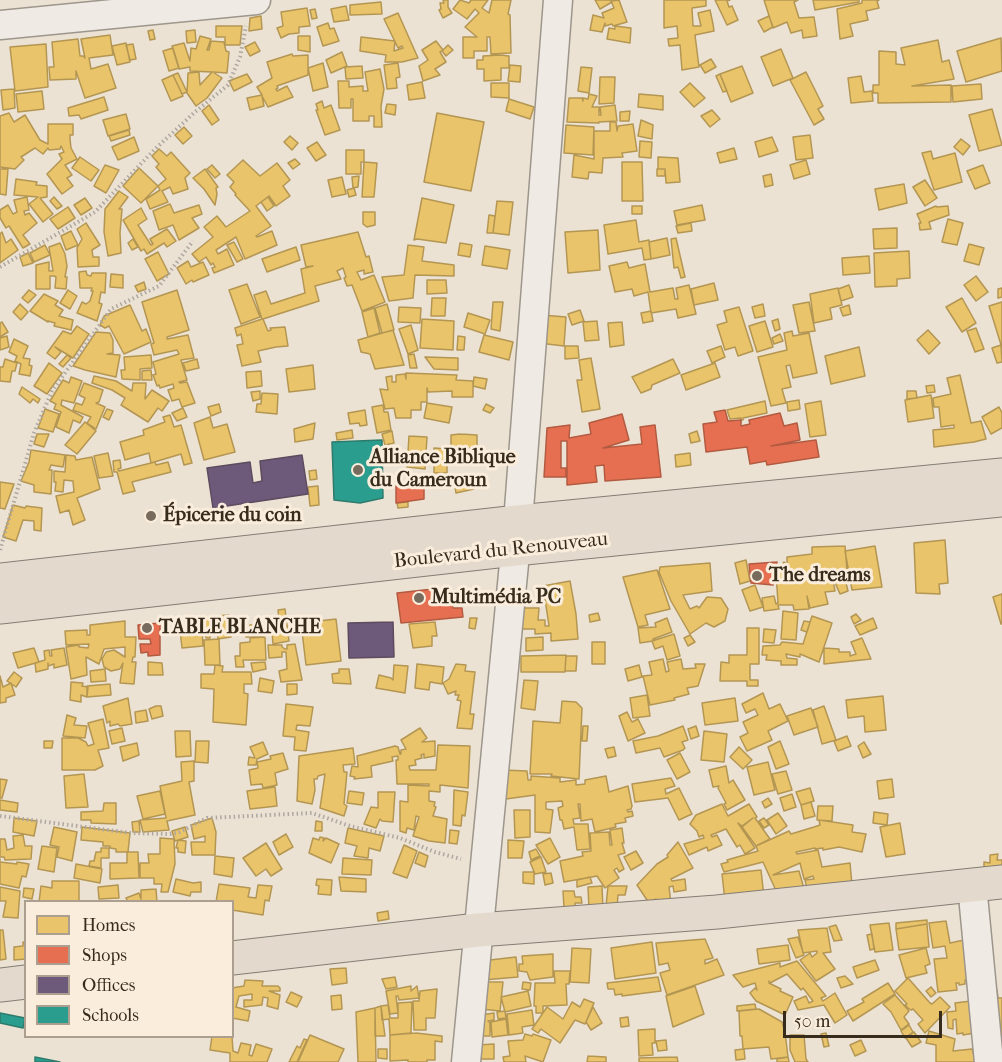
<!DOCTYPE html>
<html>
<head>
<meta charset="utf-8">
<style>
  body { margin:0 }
  #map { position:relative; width:1002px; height:1062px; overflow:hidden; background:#ece2d4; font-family:"IM FELL French Canon",serif }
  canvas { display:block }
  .legend { position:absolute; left:24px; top:900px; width:210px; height:138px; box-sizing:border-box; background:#faeddc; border:2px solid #ac9f8f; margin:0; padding:8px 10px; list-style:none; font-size:18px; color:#372b1c }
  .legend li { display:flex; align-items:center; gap:12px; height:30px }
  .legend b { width:30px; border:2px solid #ac9f8f }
  .scale { position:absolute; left:783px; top:1011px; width:159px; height:27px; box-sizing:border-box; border:3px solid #372b1c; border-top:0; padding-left:8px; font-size:18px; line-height:21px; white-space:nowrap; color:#372b1c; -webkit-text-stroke:4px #faeddc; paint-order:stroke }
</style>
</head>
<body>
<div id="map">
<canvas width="1002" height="1062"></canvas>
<ul class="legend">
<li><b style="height:16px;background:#e9c46a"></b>Homes</li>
<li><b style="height:16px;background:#e76f51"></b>Shops</li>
<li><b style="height:16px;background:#6d597a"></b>Offices</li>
<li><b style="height:16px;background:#2a9d8f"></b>Schools</li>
</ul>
<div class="scale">50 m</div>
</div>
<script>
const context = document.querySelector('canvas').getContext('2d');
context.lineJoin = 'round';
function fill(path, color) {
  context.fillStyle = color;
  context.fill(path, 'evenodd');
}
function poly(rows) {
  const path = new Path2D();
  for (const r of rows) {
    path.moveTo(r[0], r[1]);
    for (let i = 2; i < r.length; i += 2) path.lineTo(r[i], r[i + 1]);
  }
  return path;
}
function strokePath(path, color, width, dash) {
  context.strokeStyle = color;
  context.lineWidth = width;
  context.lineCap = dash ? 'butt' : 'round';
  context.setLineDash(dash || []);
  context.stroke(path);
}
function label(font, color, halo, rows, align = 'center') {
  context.font = font + ' "IM FELL French Canon",serif';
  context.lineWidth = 6;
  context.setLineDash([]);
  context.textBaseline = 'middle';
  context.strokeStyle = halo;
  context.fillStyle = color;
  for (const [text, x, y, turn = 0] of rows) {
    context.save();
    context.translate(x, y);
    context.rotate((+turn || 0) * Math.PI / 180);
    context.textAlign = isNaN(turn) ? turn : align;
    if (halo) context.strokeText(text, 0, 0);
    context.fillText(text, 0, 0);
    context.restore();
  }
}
const homes = poly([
  [443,0,448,0,448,7,452,13,443,18,439,10,441,9,440,3,444,3,443,0],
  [460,0,469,3,471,0,488,0,482,8,489,13,492,0,511,0,508,14,510,15,511,53,491,54,490,37,487,37,487,51,474,51,474,58,463,58,463,37,477,37,465,27,479,13,475,9,467,19,453,9,460,0],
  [595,0,611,0,612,2,600,9,595,0],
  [619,0,627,22,613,26,612,24,605,26,605,23,602,32,590,30,593,15,604,18,602,13,614,8,611,1,619,0],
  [664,0,706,0,706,6,692,8,693,26,701,26,698,13,710,10,713,24,714,31,695,35,699,67,682,70,680,45,669,46,668,39,678,38,677,26,664,28,664,0],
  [715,0,730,0,727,1,729,7,732,6,738,20,727,25,715,0],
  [764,0,798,0,794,2,799,18,814,17,817,36,803,38,802,30,791,33,787,22,773,28,764,0],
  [813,0,859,0,859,2,815,10,813,0],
  [862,0,879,0,877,1,879,8,866,11,868,20,850,24,853,36,840,39,837,9,862,3,862,0],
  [381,2,382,14,350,15,350,5,381,2],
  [346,6,349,20,334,22,331,9,346,6],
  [307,8,310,26,299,27,299,33,289,34,281,38,277,28,283,26,281,12,307,8],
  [315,9,317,18,312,19,310,10,315,9],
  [398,13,418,58,402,62,385,62,386,55,360,51,361,37,395,41,394,51,403,48,402,46,398,48,384,19,398,13],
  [261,16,262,29,249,31,250,18,261,16],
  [769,16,773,27,764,32,758,21,769,16],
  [328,23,330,29,334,28,339,41,323,46,317,27,328,23],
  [216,26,242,26,240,45,225,45,225,37,216,37,216,26],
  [615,26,631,28,630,43,607,39,609,28,615,29,615,26],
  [153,30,155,39,150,40,148,31,153,30],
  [195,30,196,42,187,43,186,31,195,30],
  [110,35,113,55,89,58,91,69,108,64,116,88,85,98,76,71,76,79,50,80,49,67,54,67,52,42,78,39,80,56,83,56,85,58,81,39,110,35],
  [200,36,211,39,207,50,209,50,211,41,224,42,226,51,229,52,227,73,213,72,222,78,207,98,196,106,187,93,188,73,199,72,200,85,212,72,190,71,190,67,179,69,172,46,184,43,190,61,191,48,196,49,200,36],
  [298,36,310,36,310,52,298,50,298,36],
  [1001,38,1002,71,966,82,957,51,1001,38],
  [938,40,942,62,949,60,954,79,912,86,951,85,951,102,878,103,878,93,873,93,873,85,879,85,879,51,896,52,896,64,905,65,901,48,938,40],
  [436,41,443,50,440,52,446,62,435,69,440,75,423,81,419,66,428,60,422,50,436,41],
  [255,42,260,51,250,56,245,47,255,42],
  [126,43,130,62,117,65,112,46,126,43],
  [46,44,48,87,15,91,10,47,46,44],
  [133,44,136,59,130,60,126,45,133,44],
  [448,45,453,50,446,56,442,51,448,45],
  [173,48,179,68,169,71,163,51,173,48],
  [781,49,793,78,773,86,761,57,781,49],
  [342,52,347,66,331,73,326,60,342,52],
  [292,54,293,56,308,55,308,75,277,86,278,88,276,89,277,91,287,86,293,97,268,107,262,96,264,106,250,110,247,98,262,95,257,87,272,78,267,62,292,54],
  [500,55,509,56,509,68,501,68,501,80,484,81,484,69,477,69,477,60,483,60,483,56,500,55],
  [711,59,716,67,705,73,700,65,711,59],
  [323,63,328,87,313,91,308,68,323,63],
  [398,63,400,77,396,78,397,88,387,89,384,65,398,63],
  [510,65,521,66,520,82,508,81,510,65],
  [362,66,363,78,346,79,345,67,362,66],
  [742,66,753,93,731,102,720,74,742,66],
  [581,67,592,68,589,93,578,91,581,67],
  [380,69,384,89,381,106,382,127,374,127,374,116,369,116,369,121,353,121,353,99,351,99,351,108,339,108,338,81,349,81,349,87,363,86,363,91,368,91,365,72,380,69],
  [806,72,823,106,818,109,824,119,814,125,790,80,806,72],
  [178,73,187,92,182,94,173,75,178,73],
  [247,74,252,82,234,91,229,81,247,74],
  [720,74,727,91,723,92,716,76,720,74],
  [173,75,183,96,171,101,162,80,173,75],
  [861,76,864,92,872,91,873,101,851,103,848,78,861,76],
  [600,77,615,77,614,103,599,104,600,77],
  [422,82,425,98,409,100,407,85,422,82],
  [491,83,509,83,509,98,491,97,491,83],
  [690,83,705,98,694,107,680,92,690,83],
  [981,84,982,99,953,102,952,86,981,84],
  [14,89,15,108,3,110,1,90,14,89],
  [42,91,44,109,18,112,16,94,42,91],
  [589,94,597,96,592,107,599,107,599,115,601,115,600,107,615,105,617,121,599,122,599,123,567,122,569,98,582,98,583,101,583,98,588,99,589,94],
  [639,94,663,96,663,110,638,107,639,94],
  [104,97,108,110,81,119,79,115,69,116,68,108,104,97],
  [509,99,534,107,530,119,506,111,509,99],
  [322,101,324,108,331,105,340,130,325,135,316,110,318,110,316,104,322,101],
  [387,104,396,105,395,115,385,113,387,104],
  [209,105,219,120,212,125,202,111,209,105],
  [992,109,1002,145,979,151,969,115,992,109],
  [712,110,720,119,710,127,701,116,712,110],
  [630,111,629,121,620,121,620,112,630,111],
  [9,113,14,122,25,115,40,140,48,144,48,124,73,124,73,135,70,135,70,139,71,148,77,159,65,165,72,175,67,178,73,186,62,194,47,174,62,159,59,154,64,152,61,146,60,149,49,150,48,148,43,154,35,148,21,157,24,160,15,169,0,167,0,116,9,113],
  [437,113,484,122,471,191,424,182,437,113],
  [126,114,130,129,108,136,103,120,126,114],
  [641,120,653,125,652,139,638,136,641,120],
  [610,122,616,122,617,131,618,126,633,124,637,151,622,153,623,157,603,158,602,173,589,172,588,179,572,177,574,155,594,159,594,131,610,131,610,122],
  [566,125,594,127,593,155,564,153,566,125],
  [184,127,192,136,183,144,175,135,184,127],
  [129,130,130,135,111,141,109,136,129,130],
  [810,135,813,158,796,160,793,137,810,135],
  [290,136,298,143,292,150,284,142,290,136],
  [134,137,139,151,118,160,112,147,134,137],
  [772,137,778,151,759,157,755,142,772,137],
  [961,139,970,146,963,155,954,147,961,139],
  [640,141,652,142,651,158,639,157,640,141],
  [317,142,326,155,316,161,307,148,317,142],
  [734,148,737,159,720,163,717,153,734,148],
  [159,149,167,156,171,152,190,173,185,178,188,189,173,194,170,187,162,191,168,202,150,209,146,199,160,190,158,186,166,179,156,167,159,164,152,156,159,149],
  [346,150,364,150,364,162,377,163,374,197,362,197,364,162,361,162,361,174,346,174,346,150],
  [931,151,933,159,955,153,962,182,934,190,922,153,931,151],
  [80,157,99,170,91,181,72,168,80,157],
  [658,157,678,158,680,182,666,183,665,169,658,169,658,157],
  [295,159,300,164,293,169,288,163,295,159],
  [243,160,260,176,277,163,290,180,283,186,290,196,276,206,269,196,256,206,271,226,256,236,257,237,272,231,277,245,245,259,236,237,216,250,218,254,227,249,234,265,214,273,212,268,215,267,213,263,211,265,206,257,199,262,192,254,213,237,204,227,217,216,226,227,250,211,235,195,236,194,230,187,234,182,227,175,243,160],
  [806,160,810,174,794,179,790,165,806,160],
  [622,162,642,162,643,201,622,201,622,162],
  [105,165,119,170,106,193,94,186,105,165],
  [212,165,220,174,215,178,207,169,212,165],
  [983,165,990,183,975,189,967,171,983,165],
  [139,168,158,186,141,203,123,186,139,168],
  [0,169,8,169,6,195,0,194,0,169],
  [205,169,218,187,216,188,217,194,215,205,204,189,193,178,205,169],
  [657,169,665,169,665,176,657,176,657,169],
  [771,174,773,185,765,187,763,176,771,174],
  [359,176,358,187,353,188,352,177,359,176],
  [342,177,346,194,332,197,328,180,342,177],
  [16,179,37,182,36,185,47,186,47,197,40,198,53,214,43,222,29,204,38,197,14,195,16,179],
  [925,180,937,198,925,206,913,187,925,180],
  [904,184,907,203,879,210,875,189,904,184],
  [354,188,356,195,349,197,347,190,354,188],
  [119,191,128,197,119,209,122,209,120,233,121,253,108,256,104,232,105,209,119,191],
  [27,197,29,210,24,211,25,215,29,213,37,223,23,235,30,244,23,248,9,226,6,228,0,218,0,210,8,205,13,214,17,212,14,200,27,197],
  [54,197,62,206,57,209,50,201,54,197],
  [268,197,274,206,267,211,261,202,268,197],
  [85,198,92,208,81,215,74,205,85,198],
  [422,198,454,205,446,243,417,239,414,240,422,198],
  [497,201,513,202,509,235,493,233,497,201],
  [170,204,174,213,199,205,202,214,192,218,199,228,179,240,173,225,159,230,153,211,170,204],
  [702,205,705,220,677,225,674,211,702,205],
  [632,206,642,206,642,214,632,214,632,206],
  [936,206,937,207,948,206,949,215,929,222,931,229,920,230,919,223,921,223,917,214,936,206],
  [68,207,75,218,58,229,50,219,68,207],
  [141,208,147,219,138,225,151,245,153,244,150,239,167,229,176,241,167,247,164,243,147,254,144,249,141,251,123,220,141,208],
  [363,212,375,212,375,225,367,227,363,224,363,212],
  [489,215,495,216,493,233,487,233,489,215],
  [948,219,963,223,957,245,942,242,948,219],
  [636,220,639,242,649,240,651,259,644,260,642,248,608,254,604,225,636,220],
  [86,223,100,245,92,250,93,257,99,257,99,266,78,267,77,248,82,239,77,229,86,223],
  [691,223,692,231,678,233,676,226,691,223],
  [897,228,897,248,874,249,873,229,897,228],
  [598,230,600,270,568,273,565,232,598,230],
  [71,231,78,245,66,250,61,236,71,231],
  [2,232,6,243,11,239,18,250,0,263,0,234,2,232],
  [358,232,366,257,369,256,373,272,364,274,364,270,357,272,361,280,374,275,385,302,362,311,352,285,347,286,344,278,346,277,343,268,337,271,341,279,315,286,319,301,263,319,268,331,271,330,270,328,285,327,288,346,276,347,258,351,261,362,242,366,237,345,243,344,241,334,237,336,235,328,262,319,254,295,266,291,271,304,305,293,301,269,313,266,306,267,301,245,358,232],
  [667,238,670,255,651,259,649,242,667,238],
  [676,238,685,277,681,278,678,267,674,268,671,239,676,238],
  [133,239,138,247,132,250,128,243,133,239],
  [234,242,243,259,237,262,227,245,234,242],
  [60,243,65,254,67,266,65,277,67,277,66,289,55,288,56,277,54,276,50,276,50,289,36,289,36,265,49,262,49,271,53,271,49,247,60,243],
  [460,243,472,245,470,257,458,255,460,243],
  [969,244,984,248,979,265,964,261,969,244],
  [45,245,50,255,34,262,30,253,45,245],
  [408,245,424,247,422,261,454,265,454,276,415,275,413,298,389,301,382,277,404,275,408,245],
  [485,246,510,250,507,269,482,265,485,246],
  [296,247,300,260,267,272,262,259,296,247],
  [909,251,910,278,897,279,897,286,875,287,874,253,909,251],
  [158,252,169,274,157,281,145,259,158,252],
  [28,253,33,263,23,266,20,257,28,253],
  [869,256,870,273,843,275,842,258,869,256],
  [188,261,191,267,203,262,209,275,193,282,192,280,186,284,177,268,188,261],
  [627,262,629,268,645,264,650,292,673,288,675,299,678,299,676,288,689,285,696,314,678,318,676,309,651,313,648,292,634,296,632,289,615,292,609,266,627,262],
  [86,271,87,275,91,276,92,273,106,273,105,293,101,292,99,303,102,304,97,321,77,313,82,302,86,304,90,301,93,291,91,291,92,288,80,288,79,272,86,271],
  [111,274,123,275,123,288,110,287,111,274],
  [976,276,988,292,976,301,964,285,976,276],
  [427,280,446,280,447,293,427,294,427,280],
  [144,282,146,289,138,292,135,286,144,282],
  [714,283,718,300,694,305,691,289,714,283],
  [247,284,260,317,241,324,229,290,247,284],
  [849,285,853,297,841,301,838,289,849,285],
  [838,288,842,305,830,308,832,319,814,323,810,294,838,288],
  [1002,288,1002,297,998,298,998,289,1002,288],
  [29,290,36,295,28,303,22,298,29,290],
  [68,290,77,296,70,309,60,303,68,290],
  [177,290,189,330,167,337,167,339,188,335,194,358,181,360,187,380,179,382,180,383,187,382,195,403,182,407,179,399,172,401,168,390,174,388,173,384,160,388,159,385,157,386,153,375,156,374,153,362,179,354,177,350,154,355,151,344,154,343,142,302,177,290],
  [44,294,58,301,55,305,63,310,59,316,73,320,71,330,54,326,55,323,48,321,48,322,30,311,44,294],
  [432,298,446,298,445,316,431,316,432,298],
  [962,298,976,323,962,332,946,307,962,298],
  [493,302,503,302,500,331,491,329,493,302],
  [809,302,815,331,799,333,793,305,809,302],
  [1002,302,1002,348,989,306,1002,302],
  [20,304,28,312,21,320,13,312,20,304],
  [387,304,394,330,382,333,375,308,387,304],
  [763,304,765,316,755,318,752,307,763,304],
  [130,305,142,331,146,329,151,342,124,354,109,326,105,328,100,325,104,316,130,305],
  [849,305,851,314,843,316,840,308,849,305],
  [399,307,421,308,420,323,398,322,399,307],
  [739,307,753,351,738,356,735,347,725,350,717,325,727,322,724,311,739,307],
  [374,308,380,333,368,337,362,312,374,308],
  [580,310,584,321,572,325,568,314,580,310],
  [651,311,653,321,643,323,641,313,651,311],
  [468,313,490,320,485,334,464,327,468,313],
  [542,315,566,317,564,346,539,343,542,315],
  [422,319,454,321,453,350,420,348,422,319],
  [778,319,780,329,775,331,772,321,778,319],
  [597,321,599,340,585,341,583,322,597,321],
  [765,321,773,347,757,352,749,326,765,321],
  [2,322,8,332,0,337,0,323,2,322],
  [622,322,624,345,610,347,608,323,622,322],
  [411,325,418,350,408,354,399,329,411,325],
  [77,326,89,334,73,358,55,347,61,352,55,359,47,353,63,331,71,334,77,326],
  [976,328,984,349,975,352,967,331,976,328],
  [393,330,404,365,375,369,370,354,361,352,358,340,393,330],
  [928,330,940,343,929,354,917,340,928,330],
  [792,331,793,336,809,333,817,373,793,378,790,365,786,366,791,387,782,389,786,403,771,406,758,357,787,350,784,333,792,331],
  [96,332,110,333,113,340,113,353,107,354,120,355,116,377,85,370,73,366,96,332],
  [780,334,783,341,774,344,772,338,780,334],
  [484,335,513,342,509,360,479,352,484,335],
  [7,336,9,347,0,350,0,338,7,336],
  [458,336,465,337,464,350,457,350,458,336],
  [14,339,28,346,23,358,30,359,29,365,32,366,30,376,19,374,21,364,15,361,17,356,9,352,14,339],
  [1001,345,1002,362,997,363,992,348,1001,345],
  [565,346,578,346,579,358,565,359,565,346],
  [721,346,725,357,712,363,707,351,721,346],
  [859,347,865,376,831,384,825,356,859,347],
  [414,354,417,368,410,368,408,355,414,354],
  [67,355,71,358,63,367,59,364,67,355],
  [151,355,152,368,140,369,140,380,122,379,121,370,125,370,124,357,151,355],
  [425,357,458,358,458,370,434,369,425,357],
  [591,358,600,409,582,412,577,380,582,380,579,360,591,358],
  [5,359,17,363,15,371,12,371,10,382,0,381,0,367,3,367,5,359],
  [197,359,199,368,186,371,183,363,197,359],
  [673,359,680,373,652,385,651,389,641,393,632,377,673,359],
  [49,363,62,373,47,394,34,386,49,363],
  [715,363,720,377,686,390,681,375,715,363],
  [313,365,315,389,289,392,286,369,313,365],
  [151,370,152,380,142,380,142,371,151,370],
  [261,371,262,386,247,388,246,372,261,371],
  [406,373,457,375,456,380,473,381,473,397,452,397,452,391,428,392,427,388,427,402,421,402,421,410,411,410,411,418,396,418,394,408,385,409,380,389,388,390,386,377,392,376,392,382,396,382,396,375,405,374,406,379,406,373],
  [960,375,971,423,981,421,986,439,974,442,934,447,933,430,954,428,954,425,941,427,939,407,934,407,933,398,951,394,947,378,960,375],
  [94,376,116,381,132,391,133,383,146,383,145,399,152,390,169,401,162,411,158,408,148,422,121,405,125,398,112,390,92,383,94,376],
  [71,377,82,381,74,403,62,400,61,405,83,417,80,423,73,420,69,433,56,427,61,412,54,409,56,404,50,401,63,380,69,383,71,377],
  [474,377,487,379,485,389,473,386,474,377],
  [84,383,103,390,99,402,96,403,105,407,96,429,87,423,91,417,73,410,76,403,82,405,85,398,79,395,84,383],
  [934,385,935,392,927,393,926,386,934,385],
  [22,387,40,399,38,403,33,399,30,403,19,394,22,387],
  [260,391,260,399,253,401,251,392,260,391],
  [907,391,916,391,917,398,907,399,907,391],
  [262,393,278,394,277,414,256,412,257,404,261,404,262,393],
  [931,395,934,418,908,422,905,400,931,395],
  [799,400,800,409,788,411,787,402,799,400],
  [765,401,767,413,743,418,743,420,741,420,741,418,730,419,727,410,765,401],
  [821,401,826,435,810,437,805,404,821,401],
  [427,403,452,407,449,423,424,418,427,403],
  [219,404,221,412,211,416,208,407,219,404],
  [486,404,494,408,490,413,483,410,486,404],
  [383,405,384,412,388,412,391,430,377,433,372,407,383,405],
  [999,407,1002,413,1002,428,991,434,982,417,999,407],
  [183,408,187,417,177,421,172,413,183,408],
  [45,409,59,414,53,432,38,428,45,409],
  [107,409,113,411,109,420,103,417,107,409],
  [365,410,367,425,360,426,359,423,350,424,348,413,365,410],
  [170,415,174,427,181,425,192,463,184,465,181,454,151,463,149,453,125,460,120,442,144,435,143,430,165,422,163,417,170,415],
  [210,417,213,428,227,424,235,452,204,460,194,423,210,417],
  [85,422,96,431,77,454,65,445,85,422],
  [315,423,313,439,295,442,294,429,315,423],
  [352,430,353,438,337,440,336,433,352,430],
  [392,431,394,443,385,445,382,434,392,431],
  [697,431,700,441,691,443,689,434,697,431],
  [37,434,49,434,44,447,34,444,37,434],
  [460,434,477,435,477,448,451,447,451,435,460,434],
  [409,436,427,437,425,469,407,467,409,436],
  [434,448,447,449,447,473,434,473,434,448],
  [31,450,65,455,63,467,51,465,49,470,52,470,51,494,34,492,34,485,21,481,29,462,31,450],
  [108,453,113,476,99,478,94,456,108,453],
  [690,453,691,465,676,467,675,455,690,453],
  [66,455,75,456,76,460,92,457,100,489,77,498,85,520,73,525,69,510,60,513,56,496,74,492,73,481,64,480,63,492,55,491,56,482,54,482,54,471,65,472,66,455],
  [120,460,121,468,118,469,119,471,155,462,156,465,168,462,171,472,132,482,135,491,123,494,117,472,114,472,113,461,120,460],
  [316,470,317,479,310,480,309,471,316,470],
  [472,477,474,489,456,493,454,481,472,477],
  [0,482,14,484,5,509,0,508,0,482],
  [318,486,319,505,310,506,308,487,318,486],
  [408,502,408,507,398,508,397,503,408,502],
  [13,505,25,508,26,506,42,508,41,531,34,530,34,521,23,520,16,541,3,537,13,505],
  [945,540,948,583,939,584,940,594,916,593,914,543,945,540],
  [845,546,848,582,846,583,848,591,840,594,836,585,834,571,826,572,826,576,832,575,835,591,825,592,828,604,810,608,807,596,809,609,794,610,793,605,778,605,779,609,764,611,762,598,774,596,776,604,778,603,776,573,784,562,787,564,787,557,812,554,812,547,845,546],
  [875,546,882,587,852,590,845,551,875,546],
  [746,560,750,581,740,584,735,563,746,560],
  [710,563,712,591,683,595,690,609,697,606,699,608,707,597,721,598,728,609,725,621,714,627,706,623,690,634,671,601,659,572,660,567,710,563],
  [657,570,670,609,645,615,648,625,638,627,623,577,657,570],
  [570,581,576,614,578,639,551,641,551,633,535,634,535,629,519,629,520,608,539,608,538,620,545,620,545,626,549,626,543,586,570,581],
  [755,585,763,607,750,611,742,590,755,585],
  [456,591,469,592,469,605,455,605,456,591],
  [473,593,479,593,478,602,472,602,473,593],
  [1002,594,1002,624,1001,624,993,597,1002,594],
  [285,609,289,641,273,644,271,621,279,620,278,610,285,609],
  [783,611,798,613,796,640,781,639,783,611],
  [598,613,600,620,590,622,589,615,598,613],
  [856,614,861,620,854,624,851,617,856,614],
  [229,615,231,637,218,639,217,630,210,631,210,638,206,638,203,617,229,615],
  [812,616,832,623,819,662,800,654,800,657,786,654,787,658,797,659,797,665,781,665,781,661,766,660,767,655,762,655,763,646,780,645,782,642,803,644,812,616],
  [470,618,477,618,475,629,469,628,470,618],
  [667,618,672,632,653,639,653,641,640,643,638,628,656,627,655,623,667,618],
  [873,618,877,628,860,635,855,626,873,618],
  [336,619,341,661,306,665,301,623,336,619],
  [125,621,125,637,136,637,135,657,133,657,132,662,136,662,134,684,120,683,123,663,120,669,111,671,104,667,102,659,106,652,114,650,125,657,125,647,104,649,99,664,86,657,87,675,71,679,66,647,79,645,79,647,88,648,89,644,66,645,65,631,87,630,87,635,90,635,90,625,125,621],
  [804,621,810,622,807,632,801,630,804,621],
  [435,622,437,636,432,636,432,646,413,648,409,624,435,622],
  [263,624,264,636,246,637,245,630,250,629,250,625,263,624],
  [202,628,203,646,182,648,180,630,202,628],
  [747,628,759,628,759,664,750,664,750,680,758,680,758,686,747,686,747,681,720,681,721,662,729,663,729,655,747,655,747,628],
  [764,629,776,630,774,643,763,642,764,629],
  [674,634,680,656,667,660,663,646,655,649,652,641,674,634],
  [690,635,695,642,688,646,684,638,690,635],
  [265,637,266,660,243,660,244,667,236,667,235,656,240,656,240,643,250,642,250,638,265,637],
  [543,637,543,650,526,651,526,638,543,637],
  [862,638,871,659,824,664,824,648,839,649,839,652,850,652,850,656,856,654,851,642,862,638],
  [219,639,220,665,205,665,204,640,219,639],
  [592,642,605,642,605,664,592,664,592,642],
  [295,644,302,680,281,682,279,671,287,669,286,652,282,652,282,657,269,658,268,645,282,645,282,647,285,649,287,649,287,645,295,644],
  [34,648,39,662,18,668,13,653,34,648],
  [64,648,67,665,54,668,54,664,48,666,48,663,48,669,36,672,35,663,45,660,44,651,49,650,50,656,52,656,51,650,64,648],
  [566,655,565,672,521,672,521,656,566,655],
  [566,656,577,656,576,671,565,671,566,656],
  [663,659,666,672,669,671,667,662,681,659,683,669,696,668,695,664,705,664,698,686,687,688,689,694,674,698,675,700,650,705,643,676,652,675,649,662,663,659],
  [148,662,162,663,163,675,148,675,148,662],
  [265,662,266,669,253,672,251,663,265,662],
  [417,664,444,667,442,684,430,682,429,690,415,688,417,664],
  [456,664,466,665,465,671,475,672,470,714,474,714,472,729,457,728,461,701,457,700,459,695,455,695,456,691,448,694,443,683,449,679,456,664],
  [215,665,223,666,222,672,251,672,252,684,244,684,244,693,248,694,246,725,213,722,214,689,201,688,201,674,214,674,215,665],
  [394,665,408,666,405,693,376,688,379,675,391,678,393,680,394,665],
  [639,665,642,677,628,681,625,669,639,665],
  [105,669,106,681,91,682,90,671,105,669],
  [339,669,349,669,351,684,333,683,332,674,339,673,339,669],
  [14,672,22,678,16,687,7,681,14,672],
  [0,676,3,687,11,683,15,695,6,698,6,702,0,703,0,676],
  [260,678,274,681,272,693,258,691,260,678],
  [524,680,538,681,535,710,521,708,524,680],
  [71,682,83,683,82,686,88,687,87,697,81,695,81,702,70,700,71,682],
  [110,684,111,695,87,697,87,686,110,684],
  [287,684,297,684,297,694,287,695,287,684],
  [763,693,769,709,780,704,788,721,768,731,772,740,747,751,740,737,748,733,743,722,758,715,755,709,746,713,742,704,763,693],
  [647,695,650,716,633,718,630,698,647,695],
  [883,696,886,730,865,732,864,716,848,718,846,700,883,696],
  [128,698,132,724,120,726,118,724,110,726,110,721,107,723,103,706,128,698],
  [735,698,738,721,705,725,702,703,735,698],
  [562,701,576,702,582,708,579,779,551,776,552,774,530,774,533,721,560,723,562,701],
  [286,704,313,707,310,726,297,725,296,730,309,732,306,751,294,750,295,737,283,736,286,704],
  [156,706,161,706,163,716,152,719,149,709,156,706],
  [824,706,836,740,822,744,813,710,824,706],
  [811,708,818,727,794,735,787,716,811,708],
  [146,710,148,721,136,723,135,712,146,710],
  [627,712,632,722,638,719,645,733,628,741,619,716,627,712],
  [67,715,76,718,74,725,87,726,85,738,63,736,67,715],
  [103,719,109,748,98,750,103,766,95,770,62,770,62,738,78,738,86,742,88,746,94,744,88,723,103,719],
  [583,726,588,726,587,741,582,741,583,726],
  [683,726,688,740,682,742,685,748,683,750,664,757,660,748,636,753,633,741,658,736,683,726],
  [696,726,699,736,691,739,688,729,696,726],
  [122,728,125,741,112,744,109,731,122,728],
  [420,728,427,738,422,742,435,741,435,756,424,758,424,754,421,755,422,758,415,760,416,765,409,766,410,770,436,770,438,745,470,746,468,788,440,785,440,792,429,791,429,801,435,802,434,806,436,807,433,816,447,819,445,843,429,841,413,836,419,817,416,816,414,830,407,828,406,833,400,831,400,801,408,802,408,785,429,786,429,784,397,784,396,760,398,760,398,756,392,757,393,761,371,766,372,777,354,779,355,777,350,776,352,766,358,767,357,756,395,746,398,747,400,754,401,754,401,750,406,749,401,740,420,728],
  [175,731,190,731,191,756,176,757,175,731],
  [704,731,727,734,724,762,701,760,704,731],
  [847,736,851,746,838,751,834,741,847,736],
  [44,741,53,741,52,748,44,748,44,741],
  [196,741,209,741,208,763,195,762,196,741],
  [780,741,789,764,776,769,768,747,780,741],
  [263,742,268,754,257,759,256,765,248,765,249,757,255,758,250,747,263,742],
  [864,742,871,754,863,758,858,746,864,742],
  [137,743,139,755,123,761,120,747,137,743],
  [614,747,616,756,608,758,605,749,614,747],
  [739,747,752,760,743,769,730,757,739,747],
  [353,748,355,764,343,765,344,772,347,772,344,804,347,806,344,816,320,808,325,774,318,776,317,779,314,779,315,790,312,804,297,801,299,756,353,748],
  [283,753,288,769,275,773,277,785,263,788,262,784,251,785,249,770,258,768,257,762,271,759,270,756,283,753],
  [680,753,690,772,677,779,667,760,680,753],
  [194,761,194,781,189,782,195,815,167,821,169,830,143,832,140,820,166,818,160,786,182,781,181,762,194,761],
  [768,762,775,790,754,795,747,767,768,762],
  [726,766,729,783,733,780,745,800,727,810,724,804,726,803,718,788,719,786,713,787,709,770,726,766],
  [503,770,527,771,528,780,531,780,531,776,560,778,560,782,576,780,576,785,585,784,585,780,606,776,609,792,628,786,632,806,631,809,627,810,628,812,632,811,633,816,625,818,626,822,615,824,616,827,595,832,592,819,581,821,580,804,578,804,580,818,573,819,574,824,588,824,590,849,577,850,574,827,564,829,562,820,560,820,558,808,563,806,562,801,546,802,546,809,553,810,550,833,535,832,535,795,506,799,503,770],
  [786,771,792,790,778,794,772,774,786,771],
  [84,774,88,807,66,808,64,776,84,774],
  [671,778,675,786,665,789,666,794,679,788,692,814,679,820,668,798,635,802,632,784,671,778],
  [0,779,7,780,2,798,0,798,0,779],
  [892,779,894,797,879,799,877,781,892,779],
  [275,787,277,806,250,809,247,791,275,787],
  [810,788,814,801,801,805,796,792,810,788],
  [454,790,468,792,465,816,462,815,461,826,453,825,454,790],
  [160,791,165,814,143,819,137,796,160,791],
  [349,791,364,793,362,805,347,803,349,791],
  [378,792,395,792,393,822,382,821,380,819,376,828,364,824,371,807,378,808,378,792],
  [792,794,796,807,784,811,780,798,792,794],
  [768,798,772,804,765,808,762,802,768,798],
  [0,800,18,803,17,812,0,810,0,800],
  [811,802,815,816,804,819,801,805,811,802],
  [104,803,116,803,116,824,91,823,91,820,81,820,81,812,103,811,104,803],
  [722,804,728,816,749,804,757,817,755,818,770,839,756,846,742,827,753,818,742,826,738,823,755,848,745,854,740,845,737,847,726,829,711,835,712,837,717,835,722,845,708,851,707,847,689,855,684,844,704,838,703,835,699,837,697,831,690,824,696,815,722,804],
  [818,806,833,806,832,821,817,820,818,806],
  [514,810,530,810,530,837,515,838,514,810],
  [874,812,888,814,887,825,873,823,874,812],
  [778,813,787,826,776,834,767,820,778,813],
  [14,818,37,821,34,836,13,832,14,818],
  [212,818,216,832,215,855,192,855,191,842,205,842,205,836,194,839,191,825,212,818],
  [764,818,769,825,764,828,759,821,764,818],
  [819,820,853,825,852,832,866,834,862,852,839,847,823,850,823,848,815,849,815,848,796,852,797,854,818,850,822,867,850,863,852,885,808,893,805,880,814,879,813,876,804,879,800,863,773,875,799,871,805,892,778,895,763,862,724,872,721,864,728,862,727,860,758,851,756,846,789,831,791,834,814,827,820,825,819,820],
  [139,821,140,832,133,832,132,822,139,821],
  [316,821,322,822,322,831,315,831,316,821],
  [900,823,905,854,886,857,880,827,900,823],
  [54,827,77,832,72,861,57,857,59,847,50,845,54,827],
  [82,827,130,833,128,852,116,852,116,849,110,848,110,846,103,846,103,842,81,840,82,827],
  [185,827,188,837,175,841,172,831,185,827],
  [348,828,384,836,380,851,369,848,368,858,354,856,357,846,345,843,348,828],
  [622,828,624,843,622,843,625,853,618,855,624,869,619,872,617,868,614,870,619,878,605,888,597,876,564,882,560,861,583,856,582,852,591,851,590,833,609,832,610,845,612,845,610,830,622,828],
  [450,830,459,831,457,844,449,843,450,830],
  [286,834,293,847,279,855,273,842,286,834],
  [23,835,25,846,32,846,31,859,5,860,4,857,0,857,0,839,5,839,7,850,14,848,13,836,23,835],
  [320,837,324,838,323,841,326,838,339,844,331,863,309,853,313,838,319,840,320,837],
  [160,838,174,839,175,864,168,892,161,892,162,884,154,884,154,878,140,878,140,863,149,863,148,854,160,854,160,838],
  [550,838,560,857,548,864,536,845,550,838],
  [178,840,186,841,185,853,178,852,178,848,176,848,178,840],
  [508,840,524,841,522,858,508,858,508,840],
  [678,842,693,868,671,879,672,881,685,879,686,890,674,892,673,886,669,887,671,904,657,906,656,899,649,903,637,885,657,864,668,857,667,855,678,842],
  [266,843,282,869,271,876,266,869,256,876,243,858,266,843],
  [404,845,417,851,407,878,393,873,404,845],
  [42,846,57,848,54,872,38,869,42,846],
  [101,848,109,848,109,858,101,858,101,868,89,866,90,861,94,861,96,852,101,852,101,848],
  [536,849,540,856,531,860,529,852,536,849],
  [636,851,643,863,631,870,624,857,636,851],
  [127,852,138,852,139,878,110,879,110,863,127,863,127,852],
  [419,852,428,856,425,867,415,863,419,852],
  [998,854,997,860,1002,860,1002,873,984,870,984,862,990,863,990,855,998,854],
  [215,856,234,858,232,877,214,874,215,856],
  [541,857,546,872,535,874,530,862,541,857],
  [343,858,372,860,371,875,342,874,343,858],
  [0,859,0,862,17,864,17,862,29,864,26,877,22,876,19,888,0,884,0,859],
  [76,864,102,869,100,883,74,878,76,864],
  [761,870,764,897,725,901,722,874,761,870],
  [523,872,534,872,534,884,523,883,523,872],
  [551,873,553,883,545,885,543,874,551,873],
  [339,877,366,879,366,892,341,891,339,877],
  [590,877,592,883,577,887,577,880,590,877],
  [176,879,193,883,201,882,201,892,191,892,190,896,173,892,176,879],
  [317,879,332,880,331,895,318,894,319,886,316,885,317,879],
  [52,881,79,881,79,902,39,902,41,886,52,888,52,881],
  [219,884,250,888,248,897,256,898,258,885,272,886,269,901,265,900,263,915,232,910,232,902,216,902,219,884],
  [118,885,119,898,99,899,98,887,118,885],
  [602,886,603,909,589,909,588,887,602,886],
  [608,886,627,886,625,895,618,895,617,907,606,906,608,886],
  [0,887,20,891,18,918,3,917,6,901,0,901,0,887],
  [24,888,34,889,32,899,23,897,24,888],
  [156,889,157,902,128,902,126,898,139,893,141,899,141,890,156,889],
  [563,891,574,891,575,897,581,897,582,903,575,903,575,907,564,908,563,891],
  [388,911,389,919,378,921,377,913,388,911],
  [927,920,927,924,896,929,896,923,927,920],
  [946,921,950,943,964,940,969,980,965,980,965,984,959,985,959,983,956,983,957,990,938,992,934,959,947,958,945,946,933,948,929,923,946,921],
  [889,923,893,950,875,952,870,925,889,923],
  [927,924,929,947,899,950,896,929,927,924],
  [836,925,842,940,834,941,829,927,836,925],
  [827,928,831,952,823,953,835,969,816,981,800,960,810,953,812,957,817,953,817,951,803,953,798,930,827,928],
  [0,930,3,930,6,959,0,960,0,930],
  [872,934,874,949,870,950,867,935,872,934],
  [798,937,804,955,796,958,788,939,798,937],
  [705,939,713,958,705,960,705,964,717,959,724,975,667,995,660,973,670,970,668,963,659,965,656,943,705,939],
  [23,942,26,942,26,959,14,960,14,947,23,946,23,942],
  [652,942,656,973,615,979,611,948,652,942],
  [788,945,790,960,759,964,757,949,788,945],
  [572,948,591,949,589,983,570,982,572,948],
  [926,948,930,964,925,966,927,973,906,978,899,955,926,948],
  [553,954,553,977,530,980,527,972,519,971,519,964,523,964,522,956,553,954],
  [516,957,518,977,483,980,481,961,516,957],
  [875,960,879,970,857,978,853,967,875,960],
  [797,961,826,996,821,998,823,1001,835,993,847,1015,835,1023,824,1005,798,1010,794,1001,806,996,809,1003,813,1001,803,988,801,990,787,974,770,983,769,981,769,983,781,989,780,991,793,997,785,1015,756,1001,750,993,755,988,757,990,755,983,743,987,733,975,780,963,780,967,797,961],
  [346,968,347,983,332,985,330,969,346,968],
  [554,971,570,971,569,984,566,984,567,1005,543,1006,543,1013,536,1013,536,1006,534,1006,535,983,555,983,554,971],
  [845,976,853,984,841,988,837,978,845,976],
  [395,977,397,987,386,989,382,979,395,977],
  [658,977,661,991,622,996,622,994,615,995,614,989,608,989,607,983,658,977],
  [908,978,930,1003,932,1004,940,997,950,1007,925,1033,918,1024,923,1020,913,1009,911,1010,908,1008,905,1005,907,1004,895,991,908,978],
  [245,980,263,981,262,986,278,986,280,988,280,991,269,991,280,995,278,1009,267,1006,268,998,263,997,262,1005,244,1007,244,1000,252,1000,252,994,239,996,236,1007,250,1011,248,1021,232,1018,232,988,244,986,245,980],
  [484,982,503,982,500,1011,481,1009,484,982],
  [523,982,531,983,530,990,522,989,523,982],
  [888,983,895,994,853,1021,847,1011,864,1002,862,999,888,983],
  [411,986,411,991,417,986,419,998,399,1000,398,996,396,996,398,1013,390,1014,386,991,411,986],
  [695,986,704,1014,673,1027,666,996,695,986],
  [931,987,936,993,931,997,926,991,931,987],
  [437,989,435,1018,426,1018,426,1030,414,1030,413,1001,419,1001,420,991,437,989],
  [997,990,998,998,1002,998,1002,1062,987,991,997,990],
  [528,991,531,1006,505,1012,501,997,528,991],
  [291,992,302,997,297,1007,286,1002,291,992],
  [341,995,342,1009,332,1010,331,996,341,995],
  [895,995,909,1011,904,1017,909,1024,901,1030,891,1012,883,1004,895,995],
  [584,999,594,1003,585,1024,575,1020,560,1043,541,1029,538,1033,532,1029,547,1007,563,1019,572,1002,580,1007,584,999],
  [971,1001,975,1033,963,1035,963,1033,957,1034,956,1019,953,1020,953,1029,948,1028,947,1012,956,1011,955,1003,971,1001],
  [412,1002,411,1033,390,1035,389,1019,382,1020,381,1006,388,1005,390,1018,398,1018,398,1003,412,1002],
  [755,1004,756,1009,737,1011,737,1006,755,1004],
  [381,1006,385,1036,375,1036,375,1008,381,1006],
  [593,1007,602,1023,591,1030,586,1022,593,1007],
  [375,1008,376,1062,358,1062,356,1012,375,1008],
  [759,1009,782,1022,785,1032,788,1057,771,1059,769,1047,743,1049,742,1036,740,1036,739,1011,759,1009],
  [532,1010,534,1025,522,1027,523,1033,509,1035,507,1014,532,1010],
  [505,1011,506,1018,498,1019,497,1012,505,1011],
  [494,1013,494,1020,488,1021,490,1023,490,1036,478,1036,481,1015,494,1013],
  [628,1017,629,1026,621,1027,620,1018,628,1017],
  [506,1019,508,1035,492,1037,491,1022,506,1019],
  [909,1025,913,1032,905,1038,901,1031,909,1025],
  [655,1029,655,1043,652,1043,653,1055,639,1056,638,1030,655,1029],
  [929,1031,955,1039,953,1051,972,1049,976,1062,936,1062,936,1045,926,1043,929,1031],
  [914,1032,921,1042,912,1047,906,1038,914,1032],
  [416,1033,442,1036,442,1042,435,1041,435,1060,427,1060,427,1062,408,1062,408,1060,390,1061,390,1035,416,1033],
  [826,1033,829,1046,824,1047,821,1034,826,1033],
  [525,1034,532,1036,533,1034,551,1040,543,1062,525,1056,526,1062,504,1062,503,1057,510,1056,508,1041,523,1040,525,1034],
  [310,1035,344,1049,338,1062,298,1062,310,1035],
  [790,1035,804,1035,806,1059,808,1062,795,1062,790,1050,790,1035],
  [212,1036,232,1036,233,1051,238,1053,241,1043,251,1045,249,1055,252,1056,256,1044,272,1049,267,1062,230,1062,230,1053,210,1050,212,1036],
  [304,1039,307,1040,297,1062,289,1062,297,1046,300,1048,304,1039],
  [666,1040,667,1050,658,1051,656,1041,666,1040],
  [861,1040,866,1051,855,1056,850,1045,861,1040],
  [494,1044,494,1059,478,1059,478,1045,494,1044],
  [378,1049,387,1049,387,1059,378,1058,378,1049],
  [744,1049,745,1059,736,1060,735,1050,744,1049],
  [588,1056,606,1057,606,1062,587,1062,588,1056],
  [677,1057,678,1062,639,1062,639,1058,677,1057],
  [788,1057,789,1062,777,1062,777,1059,788,1057]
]);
fill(homes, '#e9c46a');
strokePath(homes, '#b49653', 1.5);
const shops = poly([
  [725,410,728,421,741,420,741,426,750,424,749,420,780,413,784,426,797,423,800,440,771,446,816,440,819,457,767,465,766,461,750,464,747,447,706,452,703,424,717,422,714,412,725,410],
  [622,414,629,440,603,448,642,444,640,427,655,425,661,477,605,481,604,465,595,466,597,482,567,485,567,441,561,441,561,468,566,468,566,477,544,477,547,428,570,425,569,438,591,434,589,423,622,414],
  [424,483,424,499,396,503,396,486,424,483],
  [777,562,773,585,751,583,749,564,777,562],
  [433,589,434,591,450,590,453,608,462,608,463,617,401,623,397,593,433,589],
  [160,623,160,655,148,656,148,652,141,653,140,644,151,644,150,639,139,639,138,625,160,623]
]);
fill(shops, '#e76f51');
strokePath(shops, '#b25b41', 1.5);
const offices = poly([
  [302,455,308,494,213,508,207,468,250,462,253,483,262,481,260,461,302,455],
  [393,622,394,657,349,658,348,623,393,622]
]);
fill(offices, '#6d597a');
strokePath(offices, '#5d4b5e', 1.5);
const schools = poly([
  [382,440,383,498,360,503,334,500,332,442,382,440],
  [0,1013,25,1018,23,1028,0,1023,0,1013],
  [35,1057,60,1062,35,1062,35,1057]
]);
fill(schools, '#2a9d8f');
strokePath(schools, '#2e7b6c', 1.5);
const minor = poly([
  [0,25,256,0],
  [972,885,989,1062],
  [466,1062,518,522,558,0]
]);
const major = poly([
  [0,580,518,522,1002,475],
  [0,607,515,549,1002,500],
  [232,958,478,930,717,912,1002,882],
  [0,985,26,982]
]);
strokePath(minor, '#9d968c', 31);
strokePath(major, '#847d74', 35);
strokePath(poly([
  [0,267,95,212,155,149,195,112,228,85,240,57,246,26],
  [0,550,34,433,52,391,111,309,159,286,193,241],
  [0,816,131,833,168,834,178,833,207,818,312,813,350,826,400,838,435,852,461,859]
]), '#aea8a1', 4, [1.5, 3]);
strokePath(minor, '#efeae3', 28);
strokePath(major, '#e3dacd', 33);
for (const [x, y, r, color] of [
  [358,470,6,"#766b5c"],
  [151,516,6,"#766b5c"],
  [757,576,6,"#766b5c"],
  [419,598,6,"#766b5c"],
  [147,628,6,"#766b5c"]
]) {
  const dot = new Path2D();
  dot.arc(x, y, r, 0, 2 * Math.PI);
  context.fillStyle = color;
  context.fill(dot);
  strokePath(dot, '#faeddc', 2);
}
label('bold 20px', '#372b1c', '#faeddc', [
  ["Alliance Biblique",370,458],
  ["du Cameroun",370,481],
  ["Épicerie du coin",163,516],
  ["The dreams",769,576],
  ["Multimédia PC",431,598],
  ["TABLE BLANCHE",159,628]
], 'left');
label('20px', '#372b1c', '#faeddc', [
  ["Boulevard du Renouveau",501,551,-6]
]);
</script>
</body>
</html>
